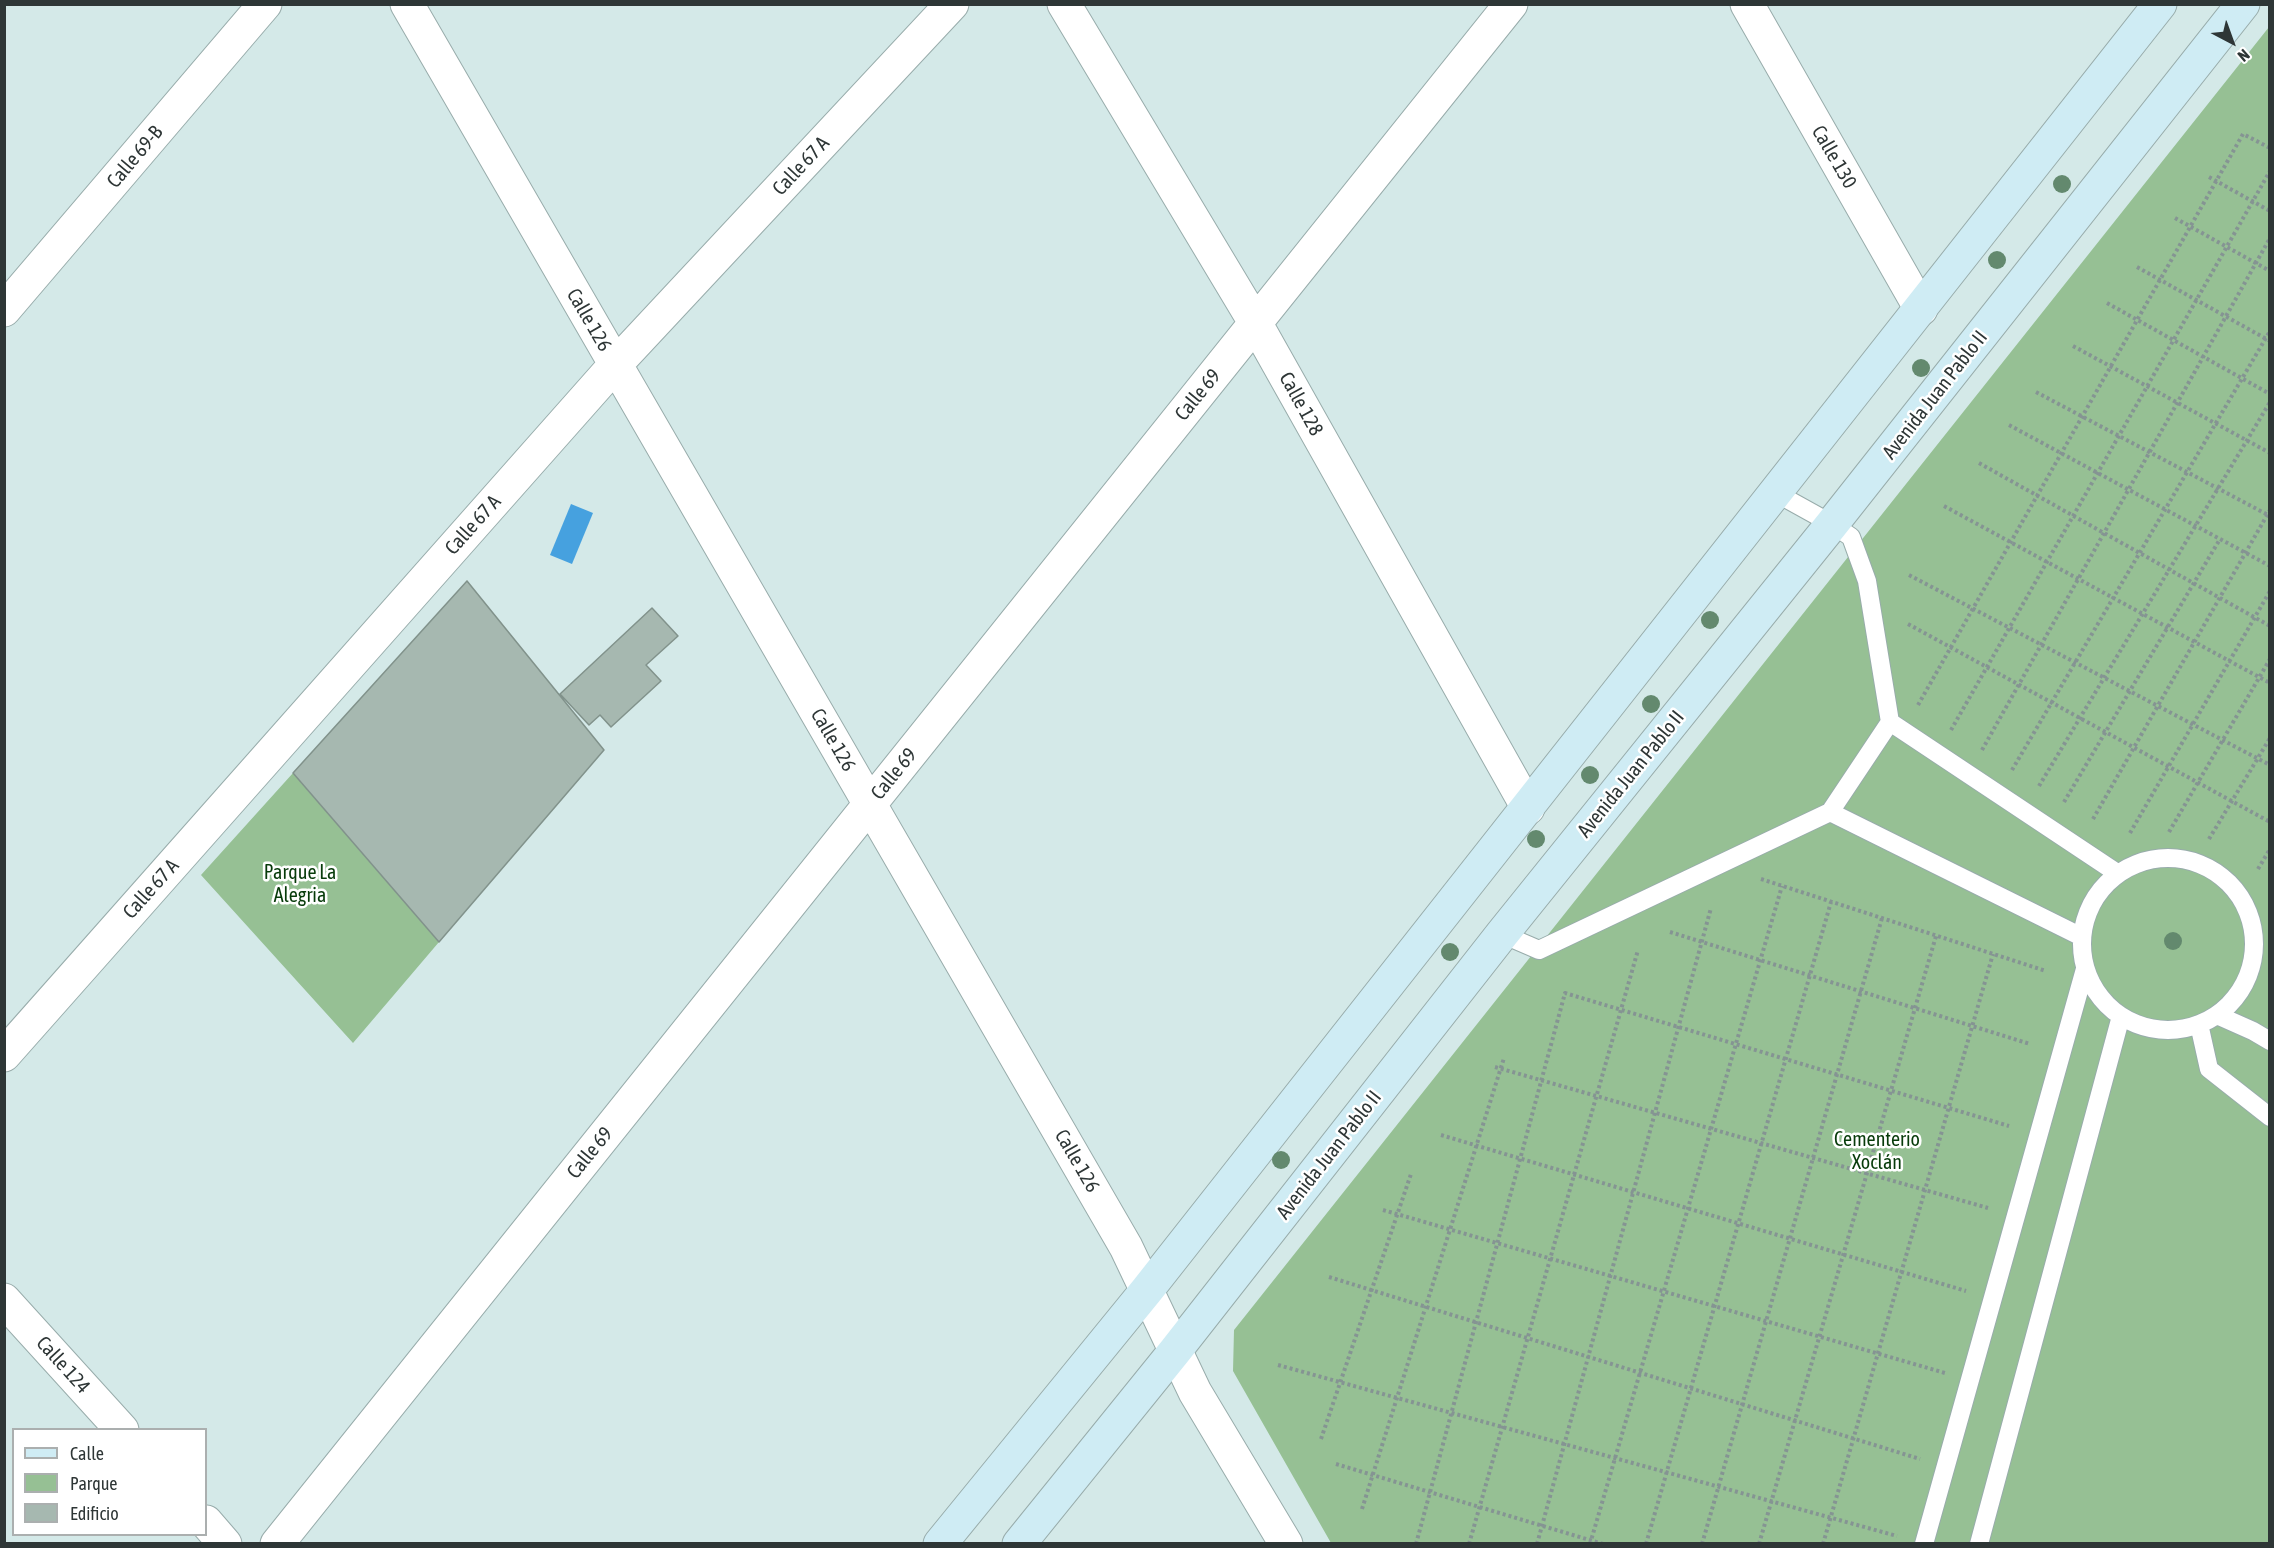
<!DOCTYPE html>
<html>
<head>
<meta charset="utf-8">
<style>
  body { margin:0 }
  #map { position:relative; width:2274px; height:1548px; overflow:hidden; background:#d4e9e8; font-family:"Asap Condensed",sans-serif }
  canvas { display:block }
  .frame { position:absolute; inset:0; border:6px solid #2e3636; pointer-events:none }
  .legend { position:absolute; left:12px; top:1428px; width:195px; height:108px; box-sizing:border-box; background:#fff; border:2px solid #abafaf; margin:0; padding:8px 10px; list-style:none; font-size:18px; color:#2e3636 }
  .legend li { display:flex; align-items:center; gap:12px; height:30px }
  .legend b { width:30px; border:2px solid #abafaf }
  .north { position:absolute; left:2202px; top:12px; width:60px; height:60px; -webkit-text-stroke:4px #fff; paint-order:stroke; rotate:139deg; font-size:16px; font-weight:700; line-height:24px; text-align:center; color:#2e3636 }
  .north::after { content:''; display:block; margin:auto; width:21px; height:27px; background:#2e3636; clip-path:polygon(50% 0,100% 100%,50% 72%,0 100%) }
</style>
</head>
<body>
<div id="map">
<canvas width="2274" height="1548"></canvas>
<div class="frame"></div>
<ul class="legend">
<li><b style="height:8px;background:#cfecf4"></b>Calle</li>
<li><b style="height:16px;background:#96c094"></b>Parque</li>
<li><b style="height:16px;background:#a6b8b0"></b>Edificio</li>
</ul>
<div class="north">N</div>
</div>
<script>
const context = document.querySelector('canvas').getContext('2d');
context.lineJoin = 'round';
function fill(path, color) {
  context.fillStyle = color;
  context.fill(path, 'evenodd');
}
function poly(rows) {
  const path = new Path2D();
  for (const r of rows) {
    if (r.length === 3) {
      path.moveTo(r[0] + r[2], r[1]);
      path.arc(r[0], r[1], r[2], 0, 2 * Math.PI);
      continue;
    }
    path.moveTo(r[0], r[1]);
    for (let i = 2; i < r.length; i += 2) path.lineTo(r[i], r[i + 1]);
  }
  return path;
}
function strokePath(path, color, width, dash) {
  context.strokeStyle = color;
  context.lineWidth = width;
  context.lineCap = dash ? 'butt' : 'round';
  context.setLineDash(dash || []);
  context.stroke(path);
}
function label(font, color, halo, rows, align = 'center') {
  context.font = font + ' "Asap Condensed",sans-serif';
  context.lineWidth = 5;
  context.setLineDash([]);
  context.textBaseline = 'middle';
  context.strokeStyle = halo;
  context.fillStyle = color;
  for (const [text, x, y, turn = 0] of rows) {
    context.save();
    context.translate(x, y);
    context.rotate((+turn || 0) * Math.PI / 180);
    context.textAlign = isNaN(turn) ? turn : align;
    if (halo) context.strokeText(text, 0, 0);
    context.fillText(text, 0, 0);
    context.restore();
  }
}
fill(poly([
  [2269,27,2269,1543,1331,1543,1233,1371,1234,1330],
  [293,773,439,942,353,1043,201,875]
]), '#96c094');
fill(poly([
  [571,504,593,513,572,564,550,555]
]), '#46a1df');
const building = poly([
  [467,581,604,750,439,942,293,773,467,581],
  [652,608,678,636,646,665,661,681,611,727,600,715,589,725,560,694,652,608]
]);
fill(building, '#a6b8b0');
strokePath(building, '#81928b', 1.5);
const service = poly([
  [1776,493,1832,524,1851,537,1867,581,1890,722,2117,873],
  [1830,812,1890,722],
  [2168,944,86],
  [1502,934,1539,950,1830,812,2082,937],
  [2217,1015,2253,1031,2270,1041],
  [2199,1024,2209,1069,2270,1117],
  [1924,1544,2085,969],
  [1979,1544,2121,1016]
]);
const minor = poly([
  [407,4,1126,1247,1195,1392,1286,1544],
  [1064,4,1256,324,1528,808],
  [1747,4,1921,309],
  [4,310,265,4],
  [4,1055,615,365,952,4],
  [4,1300,122,1430],
  [206,1522,225,1544],
  [277,1544,1511,4]
]);
const secondary = poly([
  [940,1544,1147,1290,2160,4],
  [1019,1544,1175,1351,1502,934,1832,524,2243,4]
]);
strokePath(service, '#98acab', 20);
strokePath(minor, '#98acab', 35);
strokePath(secondary, '#98acab', 35);
strokePath(poly([
  [2209,177,2270,211],
  [2175,218,2270,271],
  [2137,267,2270,341],
  [2107,303,2270,394],
  [2073,346,2270,453],
  [2036,392,2270,516],
  [2009,425,2270,566],
  [1979,463,2270,626],
  [1944,506,2270,683],
  [1909,575,2270,765],
  [1908,624,2270,822],
  [1918,705,2243,134,2270,148],
  [1951,730,2270,171],
  [1982,750,2270,238],
  [2012,770,2270,331],
  [2039,786,2270,402],
  [2064,802,2220,539],
  [2093,819,2270,510],
  [2169,832,2270,659],
  [2130,833,2270,591],
  [2209,839,2270,738],
  [2258,869,2270,849],
  [1761,879,2046,971],
  [1670,932,2030,1044],
  [1495,1067,1988,1208],
  [1441,1135,1966,1291],
  [1383,1210,1945,1373],
  [1329,1277,1920,1459],
  [1278,1365,1897,1536],
  [1321,1439,1411,1174],
  [1336,1464,1603,1544],
  [1362,1509,1504,1058],
  [1416,1544,1565,993,2009,1126],
  [1469,1544,1638,950],
  [1537,1544,1711,908],
  [1590,1544,1782,886],
  [1646,1544,1831,902],
  [1702,1544,1882,918],
  [1759,1544,1936,936],
  [1823,1544,1993,954]
]), '#859493', 4, [3, 3]);
strokePath(service, '#fff', 18);
strokePath(minor, '#fff', 33);
strokePath(secondary, '#cfecf4', 33);
context.fillStyle = '#63896e';
for (const [x, y] of [
  [2062,184],
  [1997,260],
  [1921,368],
  [1710,620],
  [1651,704],
  [1590,775],
  [1536,839],
  [2173,941],
  [1450,952],
  [1281,1160]
]) {
  context.beginPath();
  context.arc(x, y, 9, 0, 2 * Math.PI);
  context.fill();
}
label('20px', '#2e3636', '#fff', [
  ["Calle 69-B",135,157,-50],
  ["Calle 130",1834,157,60],
  ["Calle 67 A",801,166,-47],
  ["Calle 126",589,320,60],
  ["Calle 69",1198,395,-51],
  ["Avenida Juan Pablo II",1935,395,-52],
  ["Calle 128",1301,404,61],
  ["Calle 67 A",473,525,-48],
  ["Calle 126",833,740,60],
  ["Calle 69",894,774,-51],
  ["Avenida Juan Pablo II",1631,774,-51],
  ["Calle 67 A",151,889,-48],
  ["Calle 69",590,1153,-51],
  ["Avenida Juan Pablo II",1329,1155,-52],
  ["Calle 126",1077,1161,60],
  ["Calle 124",63,1365,48]
]);
label('20px', '#073b0a', '#fff', [
  ["Parque La",300,873],
  ["Alegria",300,896],
  ["Cementerio",1877,1140],
  ["Xoclán",1877,1163]
]);
</script>
</body>
</html>
